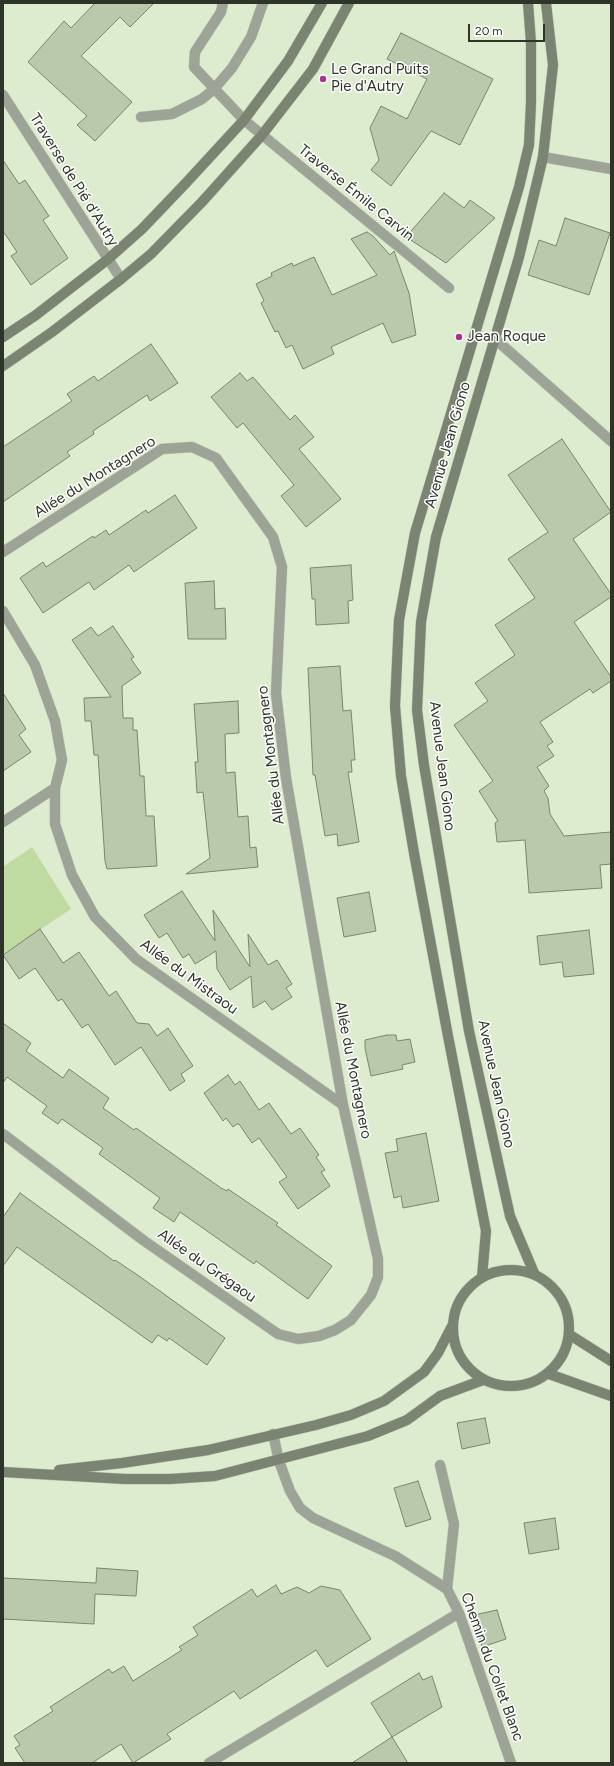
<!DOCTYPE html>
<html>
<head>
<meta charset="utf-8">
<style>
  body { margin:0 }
  #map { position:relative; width:614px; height:1766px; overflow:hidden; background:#ddebce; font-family:Figtree,sans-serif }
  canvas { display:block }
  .frame { position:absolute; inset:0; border:4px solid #2e3428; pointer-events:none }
  .scale { position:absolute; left:468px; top:24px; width:77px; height:18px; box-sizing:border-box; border:2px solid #2e3428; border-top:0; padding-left:5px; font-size:12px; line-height:14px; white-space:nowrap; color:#2e3428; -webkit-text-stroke:3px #fff; paint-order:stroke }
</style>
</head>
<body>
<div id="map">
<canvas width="614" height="1766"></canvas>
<div class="frame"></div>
<div class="scale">20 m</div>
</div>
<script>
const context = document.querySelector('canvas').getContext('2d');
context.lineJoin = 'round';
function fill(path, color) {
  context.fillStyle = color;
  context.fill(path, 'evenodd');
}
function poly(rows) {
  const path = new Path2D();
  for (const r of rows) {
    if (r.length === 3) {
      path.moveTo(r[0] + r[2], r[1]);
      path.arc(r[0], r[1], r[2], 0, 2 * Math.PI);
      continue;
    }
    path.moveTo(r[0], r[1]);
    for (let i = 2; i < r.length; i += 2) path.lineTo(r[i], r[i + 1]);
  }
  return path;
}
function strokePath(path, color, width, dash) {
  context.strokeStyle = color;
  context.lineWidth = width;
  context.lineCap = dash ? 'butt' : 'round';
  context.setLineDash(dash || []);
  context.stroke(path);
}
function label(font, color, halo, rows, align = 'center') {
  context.font = font + ' Figtree,sans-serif';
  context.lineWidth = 3;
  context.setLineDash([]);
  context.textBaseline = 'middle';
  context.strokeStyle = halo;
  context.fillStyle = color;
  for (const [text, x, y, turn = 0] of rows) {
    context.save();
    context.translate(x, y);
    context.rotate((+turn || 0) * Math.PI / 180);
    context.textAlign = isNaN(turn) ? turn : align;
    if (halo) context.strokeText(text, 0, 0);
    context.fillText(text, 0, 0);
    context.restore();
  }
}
fill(poly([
  [32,847,71,909,3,954,3,867]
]), '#bfdba1');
const building = poly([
  [95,3,154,3,130,27,120,17,81,56,132,102,95,141,77,125,87,116,28,62,64,21,71,28,95,3],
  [401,33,493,79,460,145,431,131,391,186,371,170,379,160,370,128,381,106,407,119,427,79,387,59,401,33],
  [3,160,19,184,25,180,49,216,43,220,68,258,31,285,11,256,17,252,3,231,3,160],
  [444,193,464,208,470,200,495,218,446,263,406,237,444,193],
  [565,218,610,233,589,295,528,275,539,240,556,246,565,218],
  [367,232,373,236,390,255,394,251,409,293,416,335,392,343,383,323,331,347,334,354,303,369,292,345,286,348,278,331,275,332,261,303,264,301,256,284,272,276,271,273,292,263,293,266,314,257,332,295,377,275,351,239,367,232],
  [151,344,178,383,150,401,147,395,93,431,94,434,67,452,70,456,3,502,3,447,72,401,67,394,94,376,98,381,151,344],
  [240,373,247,381,253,377,290,420,295,415,314,437,299,449,341,499,306,527,281,496,294,485,243,423,237,428,211,397,240,373],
  [562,439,611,512,573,539,611,594,611,597,574,622,611,677,611,681,593,693,590,689,540,722,553,742,547,746,554,756,537,767,549,786,544,791,548,798,550,814,564,836,611,832,611,864,600,865,602,888,529,893,525,840,497,842,495,823,498,821,479,791,493,781,454,725,488,701,475,683,515,655,495,625,535,598,508,559,548,532,508,475,562,439],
  [175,495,197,528,134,572,129,565,94,590,89,582,43,613,20,578,43,562,46,567,93,536,94,538,106,530,109,535,146,510,148,513,175,495],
  [351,565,353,600,348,601,349,623,316,625,315,599,312,599,310,568,351,565],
  [214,581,215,609,225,608,226,639,188,639,185,583,214,581],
  [113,626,134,657,131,659,141,673,122,686,123,718,133,718,133,730,137,730,140,776,144,776,146,816,154,816,157,866,107,869,105,861,98,755,94,755,91,721,85,721,84,698,111,697,72,640,91,627,98,636,113,626],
  [340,666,343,711,351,710,355,760,351,760,352,772,348,772,359,842,338,846,337,834,325,836,315,775,313,775,308,668,340,666],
  [3,693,26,729,19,735,31,752,3,771,3,693],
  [238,701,239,733,225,734,226,773,235,772,238,817,248,816,250,848,256,847,258,867,186,874,210,858,203,792,197,793,195,762,198,762,194,704,238,701],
  [182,891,215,941,213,910,250,967,248,934,268,965,277,960,292,984,286,988,292,997,272,1010,265,1001,253,1008,251,976,230,990,217,969,216,951,195,964,189,954,183,958,167,933,159,938,144,915,182,891],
  [369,892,376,931,344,937,337,898,369,892],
  [40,929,63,963,79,952,109,996,116,991,137,1023,149,1024,157,1036,168,1028,193,1066,181,1074,185,1081,170,1091,141,1047,115,1065,88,1024,82,1028,62,999,58,1001,35,968,19,979,3,955,40,929],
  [589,930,594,974,564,977,562,962,540,965,537,936,589,930],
  [3,1023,31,1043,26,1051,63,1078,69,1069,109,1098,103,1108,134,1130,136,1128,221,1188,227,1191,228,1189,278,1223,276,1225,332,1266,308,1299,256,1261,254,1264,180,1212,174,1222,153,1208,160,1198,99,1154,103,1148,62,1119,58,1124,42,1113,47,1106,7,1077,3,1083,3,1023],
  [387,1035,396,1035,397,1041,410,1039,415,1062,402,1065,403,1069,371,1076,365,1048,365,1040,387,1035],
  [228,1075,235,1085,240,1081,259,1110,269,1103,291,1134,300,1128,319,1155,316,1157,325,1170,321,1172,330,1186,298,1209,279,1182,287,1177,259,1138,252,1143,239,1124,237,1124,233,1127,226,1118,223,1121,204,1093,228,1075],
  [426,1133,439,1201,403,1208,401,1196,394,1198,385,1153,398,1151,396,1139,426,1133],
  [20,1193,114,1261,115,1260,139,1276,225,1338,207,1365,169,1338,167,1341,158,1335,152,1343,17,1247,3,1266,3,1217,20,1193],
  [485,1418,490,1443,462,1449,457,1423,485,1418],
  [418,1481,431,1519,406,1527,394,1488,418,1481],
  [555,1518,559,1549,529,1554,524,1523,555,1518],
  [97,1568,138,1571,136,1596,95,1594,94,1624,3,1619,3,1578,96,1583,97,1568],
  [276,1585,281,1594,297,1587,309,1593,321,1586,340,1590,371,1639,327,1667,316,1650,240,1699,234,1691,167,1734,171,1739,133,1763,121,1744,92,1763,25,1763,15,1748,20,1745,14,1736,53,1711,50,1707,109,1669,112,1673,124,1666,133,1681,182,1650,179,1647,198,1635,193,1627,252,1589,257,1597,276,1585],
  [497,1610,506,1639,482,1647,474,1615,497,1610],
  [419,1673,423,1680,432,1676,442,1707,392,1737,371,1703,419,1673],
  [392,1737,408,1763,352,1763,392,1737]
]);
fill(building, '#bac8ac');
strokePath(building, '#79866b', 1);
const lane = poly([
  [223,3,221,12,195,52,194,67,244,120],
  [141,117,172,114,202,99,214,89,232,68,251,37,263,3],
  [440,1465,454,1524,447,1589]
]);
const street = poly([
  [3,95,121,279],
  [244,120,449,288],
  [543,157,611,169],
  [494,338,611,441],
  [3,552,162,449,192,447,216,458,273,537,282,567,276,693,286,778,343,1105,378,1259,378,1277,371,1295,351,1320,335,1330,319,1336,298,1339,278,1334,143,1240,3,1134],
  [3,611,35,665,55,721,62,760,55,788,55,824,72,875,95,917,136,959,343,1105],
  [3,822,55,788],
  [273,1434,279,1461,290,1491,300,1508,313,1518,395,1556,447,1589,459,1613,511,1763],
  [209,1763,459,1613]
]);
const secondary = poly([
  [3,337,36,315,107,260,142,229,185,184,244,120,288,61,322,3],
  [3,366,52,332,121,279,151,254,202,202,262,135,313,69,349,3],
  [511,1328,58],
  [534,1273,510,1216,469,1031,424,765,417,710,421,622,436,537,519,257,543,157,553,65,546,3],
  [482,1277,486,1231,448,1036,414,853,401,776,395,706,399,620,415,533,519,187,529,145,531,103,531,43,528,3],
  [570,1335,611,1361],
  [549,1374,611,1396],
  [59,1470,122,1463,208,1450,316,1425,351,1415,384,1401,424,1372,438,1353,452,1326],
  [3,1472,125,1479,170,1479,215,1476,368,1436,407,1420,440,1396,483,1380]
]);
strokePath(lane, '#bac6ad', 11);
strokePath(street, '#bac6ad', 11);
strokePath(secondary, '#bac6ad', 11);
strokePath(lane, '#9da497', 10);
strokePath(street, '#9da497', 10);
strokePath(secondary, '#7b8472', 10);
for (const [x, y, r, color] of [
  [323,79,4,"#a8338c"],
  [459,337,4,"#a8338c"]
]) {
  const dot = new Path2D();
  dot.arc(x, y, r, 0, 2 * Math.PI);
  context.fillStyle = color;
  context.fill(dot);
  strokePath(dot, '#fff', 1.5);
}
label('15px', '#2e3428', '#fff', [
  ["Le Grand Puits",331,70],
  ["Pie d'Autry",331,87],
  ["Jean Roque",467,337]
], 'left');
label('15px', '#2e3428', '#fff', [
  ["Traverse de Pié d'Autry",74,180,58],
  ["Traverse Émile Carvin",356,193,39],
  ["Avenue Jean Giono",448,445,-74],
  ["Allée du Montagnero",95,477,-32],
  ["Allée du Montagnero",271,755,-97],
  ["Avenue Jean Giono",442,766,83],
  ["Allée du Mistraou",189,977,36],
  ["Allée du Montagnero",353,1070,79],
  ["Avenue Jean Giono",496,1084,78],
  ["Allée du Grégaou",207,1266,35],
  ["Chemin du Collet Blanc",492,1667,70]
]);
</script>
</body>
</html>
